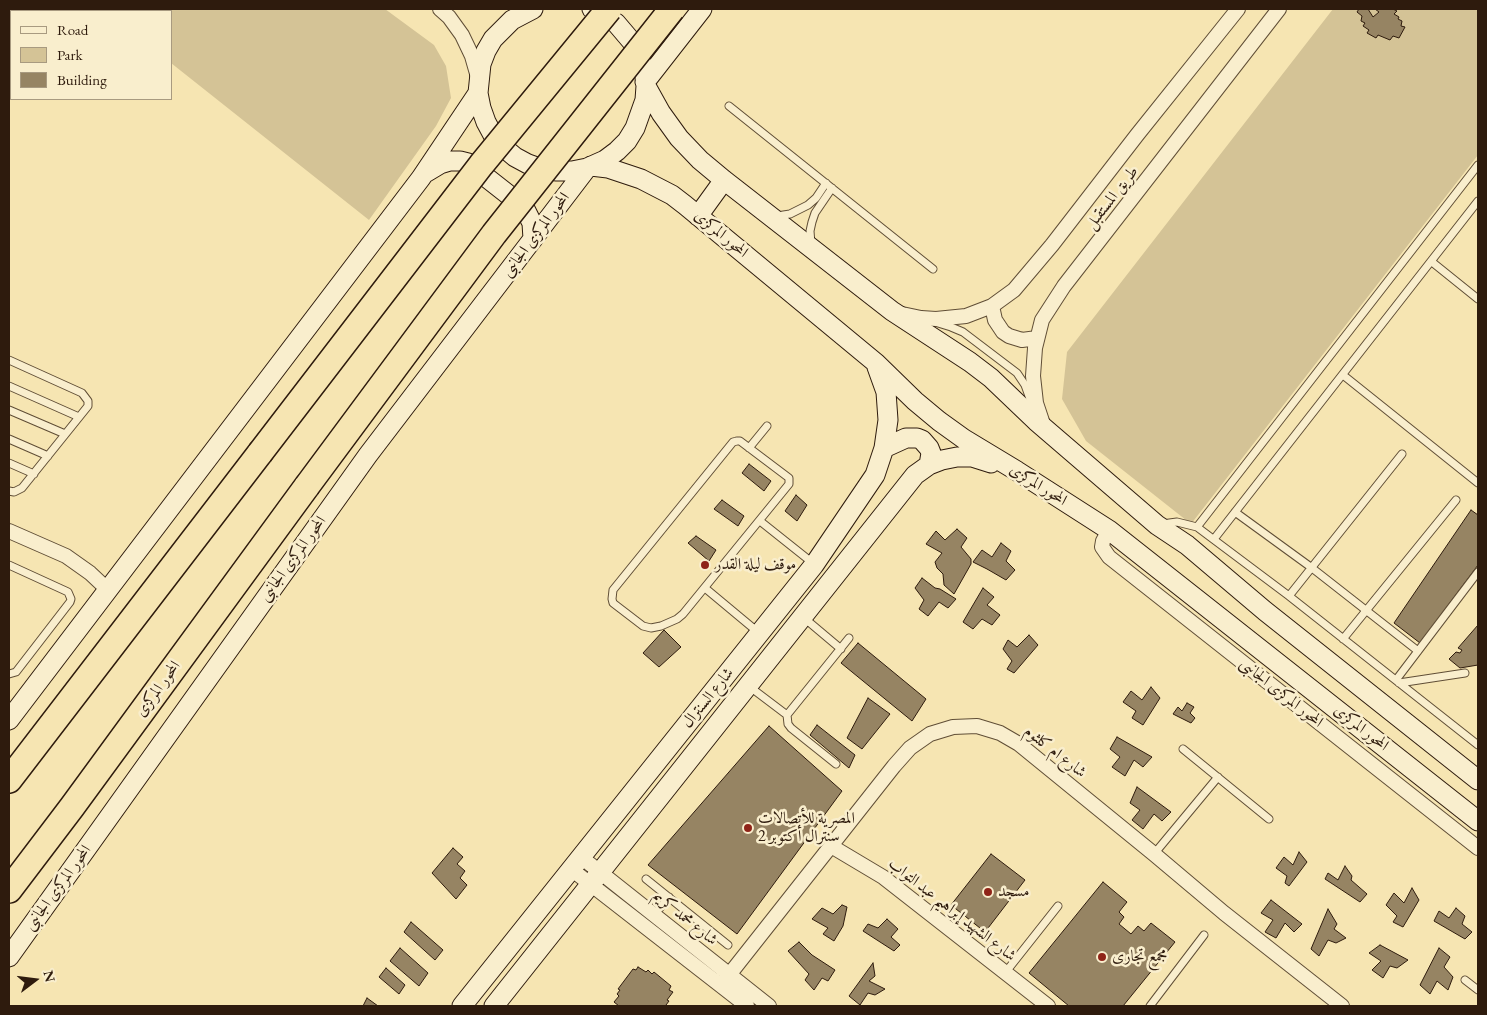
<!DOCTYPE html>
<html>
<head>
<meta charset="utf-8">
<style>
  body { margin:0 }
  #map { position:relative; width:1487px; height:1015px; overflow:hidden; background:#f6e5b2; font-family:"EB Garamond",serif }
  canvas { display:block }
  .frame { position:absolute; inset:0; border:10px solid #2e1b0d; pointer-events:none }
  .legend { position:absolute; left:10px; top:10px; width:162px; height:90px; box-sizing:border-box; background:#f9eecd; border:1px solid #a89a80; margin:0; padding:6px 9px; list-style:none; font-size:15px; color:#2e1b0d }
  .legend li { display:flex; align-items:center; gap:10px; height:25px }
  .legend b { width:25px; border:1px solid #a89a80 }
  .north { position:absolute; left:10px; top:955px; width:50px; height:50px; -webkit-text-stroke:4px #f9eecd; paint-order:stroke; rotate:75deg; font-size:14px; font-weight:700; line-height:20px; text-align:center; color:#2e1b0d }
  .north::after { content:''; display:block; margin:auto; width:18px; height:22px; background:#2e1b0d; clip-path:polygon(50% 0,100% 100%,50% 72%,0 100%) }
</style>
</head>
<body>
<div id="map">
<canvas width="1487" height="1015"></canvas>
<div class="frame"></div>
<ul class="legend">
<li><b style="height:6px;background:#f9eecd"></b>Road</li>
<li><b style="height:14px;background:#d4c396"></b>Park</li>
<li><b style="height:14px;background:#968463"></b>Building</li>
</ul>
<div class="north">N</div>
</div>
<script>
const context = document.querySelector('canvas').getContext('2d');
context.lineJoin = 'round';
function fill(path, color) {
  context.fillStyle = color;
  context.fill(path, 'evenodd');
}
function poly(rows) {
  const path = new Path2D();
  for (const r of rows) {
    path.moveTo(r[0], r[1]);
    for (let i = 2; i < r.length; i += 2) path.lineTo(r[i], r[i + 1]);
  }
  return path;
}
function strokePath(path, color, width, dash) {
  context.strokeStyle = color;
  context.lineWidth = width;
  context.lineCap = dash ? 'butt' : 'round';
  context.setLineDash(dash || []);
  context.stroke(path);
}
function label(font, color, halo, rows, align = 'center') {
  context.font = font + ' "EB Garamond",Amiri,serif';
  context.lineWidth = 5;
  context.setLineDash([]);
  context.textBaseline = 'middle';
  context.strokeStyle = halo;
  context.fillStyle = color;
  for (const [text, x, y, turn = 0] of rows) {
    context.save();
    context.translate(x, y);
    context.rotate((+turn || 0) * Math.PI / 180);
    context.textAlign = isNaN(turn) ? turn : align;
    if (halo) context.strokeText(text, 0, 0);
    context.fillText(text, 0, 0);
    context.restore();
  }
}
fill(poly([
  [102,9,385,9,434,45,446,66,451,98,436,126,369,220,171,63,171,11,106,11],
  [1333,9,1478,9,1478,155,1191,524,1086,441,1062,399,1067,352]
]), '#d4c396');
const building = poly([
  [1359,9,1368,9,1373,17,1379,12,1375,9,1393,9,1397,11,1394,14,1399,17,1398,19,1402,21,1401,26,1405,27,1399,38,1393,36,1390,40,1378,35,1376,38,1367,33,1369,30,1363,26,1365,23,1361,21,1362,16,1357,12,1359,9],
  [749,464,771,481,764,491,742,473,749,464],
  [796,495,807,505,797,521,785,511,796,495],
  [722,500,744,516,738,526,714,509,722,500],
  [1471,510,1478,515,1478,565,1420,643,1394,623,1471,510],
  [957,529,967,538,961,547,971,559,971,564,954,594,944,585,943,574,937,568,935,562,942,553,926,544,936,531,945,540,957,529],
  [696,536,716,550,709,561,688,543,696,536],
  [1001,543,1011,551,1006,561,1015,570,1006,580,987,569,973,562,982,550,992,557,1001,543],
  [922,578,935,588,940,589,956,599,948,608,939,602,928,616,919,609,924,600,915,588,922,578],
  [983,588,994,597,987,605,1000,615,992,625,982,619,973,629,963,622,983,588],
  [1478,625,1478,665,1460,668,1449,659,1456,652,1460,653,1462,650,1458,648,1478,625],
  [664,630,681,647,659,667,643,653,664,630],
  [1029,635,1038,645,1014,673,1007,669,1012,661,1003,649,1008,640,1017,647,1029,635],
  [858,643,926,699,912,721,841,663,858,643],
  [1151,687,1160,698,1143,725,1132,718,1136,711,1123,702,1131,691,1142,700,1151,687],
  [868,698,890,714,862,749,847,738,868,698],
  [1187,703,1194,707,1190,713,1195,718,1191,723,1173,714,1178,707,1182,711,1187,703],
  [817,725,855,755,849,768,810,735,817,725],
  [769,726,842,791,737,934,648,865,769,726],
  [1117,737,1152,757,1143,767,1134,760,1125,776,1112,767,1120,757,1110,749,1117,737],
  [1137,787,1171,812,1162,821,1154,814,1143,829,1132,820,1140,810,1130,803,1137,787],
  [453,848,463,857,457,864,465,871,460,878,467,885,456,899,432,873,453,848],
  [1299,852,1307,862,1289,886,1285,883,1287,876,1276,868,1284,857,1293,865,1299,852],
  [991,854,1025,880,985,932,951,905,991,854],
  [1345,866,1352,876,1351,880,1367,894,1360,902,1325,879,1328,873,1338,880,1345,866],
  [1103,882,1127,902,1119,912,1124,917,1119,924,1131,934,1138,926,1144,931,1151,923,1175,942,1123,1006,1069,1006,1029,973,1103,882],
  [1412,888,1419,900,1403,927,1393,922,1397,916,1386,905,1394,893,1404,903,1412,888],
  [1271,900,1302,924,1294,932,1285,923,1276,938,1265,932,1273,920,1261,913,1271,900],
  [842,905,847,907,843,926,834,941,823,934,828,928,812,919,822,908,833,914,842,905],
  [1456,908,1465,916,1462,924,1472,932,1465,939,1434,921,1439,911,1449,918,1456,908],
  [1328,909,1337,924,1334,929,1346,938,1336,943,1328,940,1319,956,1311,949,1328,909],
  [887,919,898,929,891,937,900,945,894,951,863,931,868,924,878,928,887,919],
  [411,922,443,950,435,960,404,932,411,922],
  [799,942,812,955,835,970,828,981,822,978,814,990,805,980,809,974,788,951,799,942],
  [1380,945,1408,960,1397,968,1390,966,1383,978,1372,970,1381,961,1369,953,1380,945],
  [400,948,428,973,419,986,390,961,400,948],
  [1439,948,1450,957,1444,967,1453,977,1448,990,1437,981,1430,994,1420,985,1439,948],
  [873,963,875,976,869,981,885,989,875,995,868,993,860,1005,849,996,873,963],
  [638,967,646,972,648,970,652,974,654,972,671,986,669,990,673,992,667,1000,669,1001,666,1005,668,1006,619,1006,614,1002,619,996,617,994,620,990,618,989,633,969,636,970,638,967],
  [386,968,405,985,399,994,379,977,386,968],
  [367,998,378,1006,363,1006,367,998]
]);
fill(building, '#968463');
strokePath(building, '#2e1b0d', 1);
const lane = poly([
  [729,106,933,269],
  [777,216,790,214,808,205,816,198,826,183],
  [811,244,810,231,812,222,815,213,832,188],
  [1432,262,1478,299],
  [938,323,951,327,963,332,1017,373,1025,385,1030,399],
  [9,360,82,393,88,401,88,406,22,488,14,492,9,491],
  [1343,375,1478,483],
  [9,386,79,417],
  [9,410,65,434],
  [9,439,48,456],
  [737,441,740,441,789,478,789,484,683,614,677,619,661,626,651,628,643,626,613,603,612,599,613,590,733,442,737,441],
  [749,448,767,426],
  [9,463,34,474],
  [1235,512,1312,568,1418,651],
  [760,521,814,564],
  [1162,524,1177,522,1197,527,1289,596,1478,745],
  [1197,527,1478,165],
  [1214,539,1478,201],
  [9,565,68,592,71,599,70,602,16,672,9,674],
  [705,588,759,633],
  [1289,596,1402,454],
  [803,617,841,649],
  [1343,639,1456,500],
  [1396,680,1478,572],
  [1399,683,1465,673],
  [750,687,787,715],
  [1183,749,1269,819],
  [836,764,791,728,788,724,787,715,849,638],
  [1154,854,1218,777],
  [646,879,728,945],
  [654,915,669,897],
  [1005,973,1058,906],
  [1465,980,1478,990],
  [1150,1006,1204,935]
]);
const street = poly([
  [440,9,449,17,462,35,472,56,478,77],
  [992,306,995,320,1003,332,1009,336,1022,340,1037,338],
  [902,314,921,318,936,319,966,316,992,306,1014,290,1052,245,1137,135,1238,9],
  [1044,427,1036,403,1033,376,1035,348,1042,320,1064,286,1279,9],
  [1109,530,1103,541,1102,547,1109,557,1478,848],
  [9,531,66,556,90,573,107,589],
  [831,846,883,877,1048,1006],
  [581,857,769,1006],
  [571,869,747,1006],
  [729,975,894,766,910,748,930,734,953,727,977,726,1000,733,1019,744,1154,854,1224,913,1342,1006]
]);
const secondary = poly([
  [533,9,512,20,493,39,486,51,481,64,478,93,481,108,486,122,493,135,503,147,515,157,528,164,542,169,557,171,572,171,587,168,605,160,617,151,627,141,635,128,645,100,646,86,644,69,633,43,616,23,592,9],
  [645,82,702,9],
  [646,86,661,113,679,138,700,160,724,180,892,311,970,362,991,378,1036,421,1157,525,1187,545,1265,611,1478,780],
  [591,166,608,168,641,179,672,195,685,205,876,363,915,401,939,421,964,439,1017,471,1109,530,1478,821],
  [425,173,440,164,450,161,460,161,468,163,524,207,532,223,533,239],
  [698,216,724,180],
  [884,448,906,438,917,438,922,440,929,448,931,453,929,465],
  [9,720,421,178,478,93],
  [9,957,368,455,587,168],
  [462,1006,814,565,875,475,884,448,888,420,886,392,877,367],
  [494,1006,915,475,929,465,942,460,957,457,972,457,991,463]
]);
const highway = poly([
  [9,780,260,453],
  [9,890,72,807,307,486]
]);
strokePath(lane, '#604e36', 9);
strokePath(street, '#604e36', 16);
strokePath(secondary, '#2e1b0d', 21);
strokePath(highway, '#2e1b0d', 28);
strokePath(lane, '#f9eecd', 7);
strokePath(street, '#f9eecd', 14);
strokePath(secondary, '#f9eecd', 19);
strokePath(highway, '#f6e5b2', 25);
const highwayBridge = poly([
  [260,453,481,165,609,9],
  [307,486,494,234,672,9]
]);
strokePath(highwayBridge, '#2e1b0d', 28, []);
strokePath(highwayBridge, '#f6e5b2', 25);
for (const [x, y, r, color] of [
  [705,565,5,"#8f2418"],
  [748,828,5,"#8f2418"],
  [988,892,5,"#8f2418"],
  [1102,957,5,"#8f2418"]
]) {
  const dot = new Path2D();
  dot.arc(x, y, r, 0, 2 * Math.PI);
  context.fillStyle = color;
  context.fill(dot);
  strokePath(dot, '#f9eecd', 2);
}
label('16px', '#2e1b0d', '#f9eecd', [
  ["طريق المستقبل",1112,198,-52],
  ["المحور المركزى",721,234,40],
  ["المحور المركزى الجانبى",536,235,-53],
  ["المحور المركزى",1038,485,32],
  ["المحور المركزى الجانبى",293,559,-54],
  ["المحور المركزى",158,689,-54],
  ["المحور المركزى الجانبى",1281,693,38],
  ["شارع السنترال",708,698,-51],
  ["المحور المركزى",1361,728,38],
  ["شارع ام كلثوم",1055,752,38],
  ["المحور المركزى الجانبى",58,888,-54],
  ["شارع الشهيد إبراهيم عبد التواب",952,910,38],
  ["شارع محمد كريم",685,918,39]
]);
label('16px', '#2e1b0d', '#f9eecd', [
  ["موقف ليلة القدر",715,565],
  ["المصرية للأتصالات",758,819],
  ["سنترال أكتوبر 2",758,837],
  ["مسجد",998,892],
  ["مجمع تجارى",1112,957]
], 'left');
</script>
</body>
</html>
